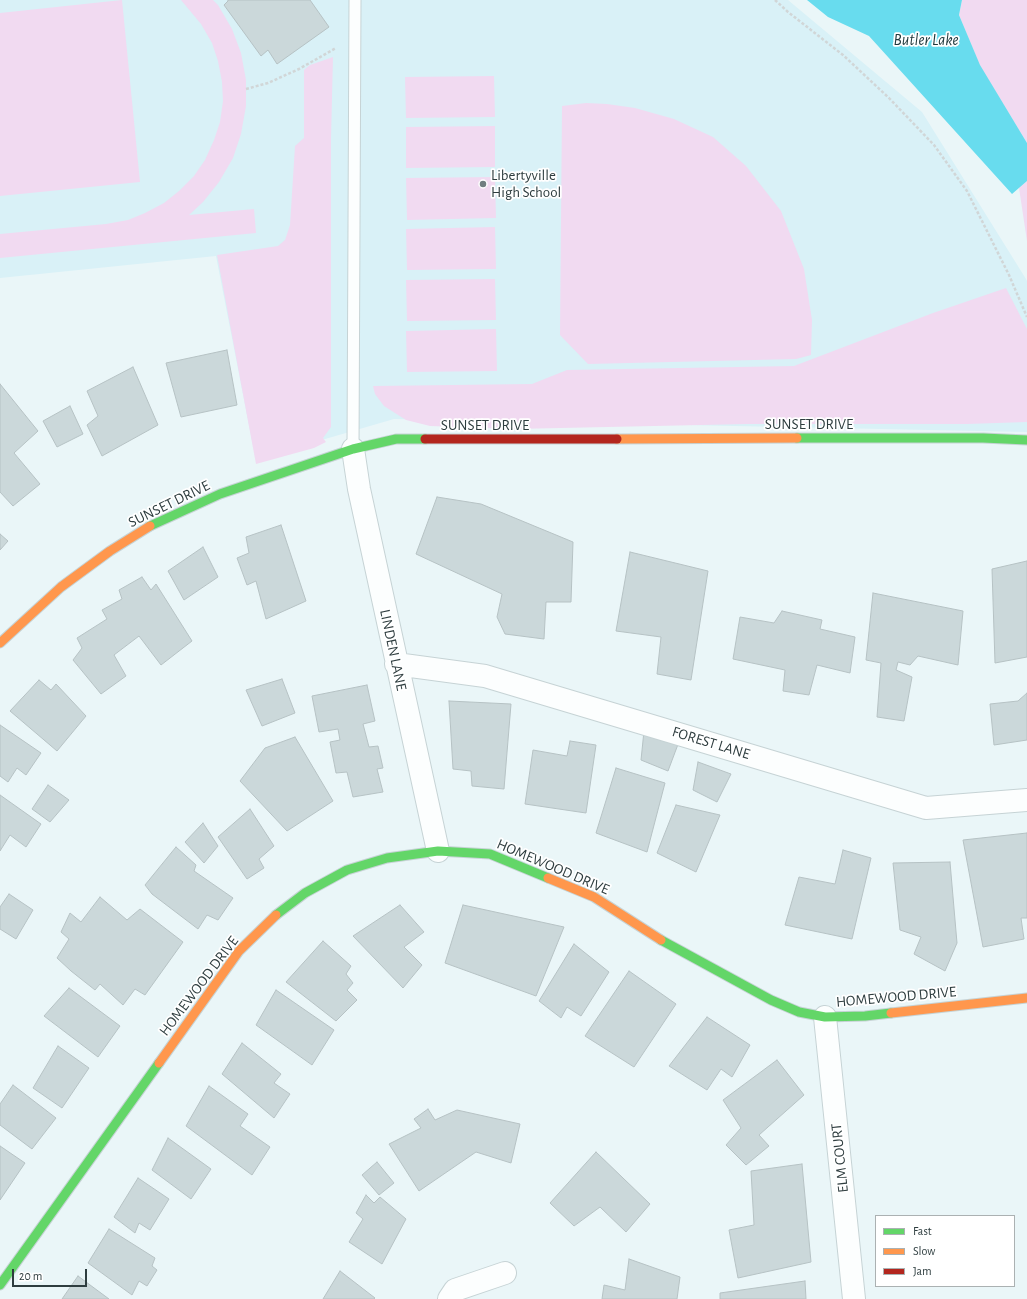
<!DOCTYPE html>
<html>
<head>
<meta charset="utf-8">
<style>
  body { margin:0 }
  #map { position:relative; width:1027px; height:1299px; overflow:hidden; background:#eaf6f8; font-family:"Alegreya Sans",sans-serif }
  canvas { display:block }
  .legend { position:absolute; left:875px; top:1215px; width:140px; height:72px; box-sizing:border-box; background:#fff; border:1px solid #abb1b2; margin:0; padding:5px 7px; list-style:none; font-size:12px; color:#2e3d3f }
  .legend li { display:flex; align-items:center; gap:8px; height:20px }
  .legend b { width:20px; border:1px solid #abb1b2 }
  .scale { position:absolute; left:12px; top:1269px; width:75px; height:18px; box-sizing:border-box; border:2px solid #2e3d3f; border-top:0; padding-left:5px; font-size:12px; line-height:14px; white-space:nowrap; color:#2e3d3f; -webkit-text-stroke:3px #fff; paint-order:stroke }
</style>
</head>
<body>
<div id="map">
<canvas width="1027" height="1299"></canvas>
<ul class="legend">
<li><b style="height:5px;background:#63d668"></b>Fast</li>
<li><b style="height:5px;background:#ff974d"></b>Slow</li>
<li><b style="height:5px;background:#b3261e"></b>Jam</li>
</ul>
<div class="scale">20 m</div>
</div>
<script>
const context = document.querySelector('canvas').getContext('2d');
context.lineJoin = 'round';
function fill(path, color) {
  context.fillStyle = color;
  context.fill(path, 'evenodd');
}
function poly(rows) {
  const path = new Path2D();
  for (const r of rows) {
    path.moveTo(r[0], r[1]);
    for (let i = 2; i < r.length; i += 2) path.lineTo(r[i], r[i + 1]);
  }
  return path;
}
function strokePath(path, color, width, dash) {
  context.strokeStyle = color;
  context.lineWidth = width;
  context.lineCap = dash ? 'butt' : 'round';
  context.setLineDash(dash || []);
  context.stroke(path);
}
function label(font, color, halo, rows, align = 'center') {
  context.font = font + ' "Alegreya Sans",sans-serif';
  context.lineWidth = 3.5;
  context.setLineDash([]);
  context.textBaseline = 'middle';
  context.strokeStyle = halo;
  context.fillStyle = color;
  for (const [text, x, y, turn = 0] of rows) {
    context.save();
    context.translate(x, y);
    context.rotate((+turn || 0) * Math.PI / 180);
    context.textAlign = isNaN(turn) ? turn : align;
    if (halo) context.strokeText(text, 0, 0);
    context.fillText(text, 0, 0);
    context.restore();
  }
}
fill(poly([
  [0,0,788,0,922,112,1026,279,1027,281,1027,432,394,419,308,444,255,456,216,256,0,278]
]), '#d9f1f7');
fill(poly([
  [122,0,140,182,0,196,0,13],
  [181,0,213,0,218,5,232,29,241,53,246,80,246,106,241,134,233,158,219,182,203,202,189,215,254,209,256,233,0,258,0,234,106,224,128,220,145,213,164,203,179,191,194,176,205,160,214,140,220,122,223,101,222,82,218,61,212,43,201,24],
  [962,0,1027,0,1027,143,980,66,959,15],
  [333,57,331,138,331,427,323,438,326,442,314,448,256,464,217,255,278,246,285,240,290,225,295,146,304,138,304,70,310,65],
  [494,76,495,117,406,118,405,77],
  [586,103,607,104,635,108,674,119,713,137,746,166,781,211,804,269,812,320,811,355,796,359,588,364,560,335,562,106],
  [495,126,495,167,406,168,406,127],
  [495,177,496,218,407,220,406,178],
  [1027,181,1027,241,1019,188],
  [495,227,496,269,407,270,406,229],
  [495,279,496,320,407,321,406,280],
  [1006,288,1027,329,1027,422,967,424,748,424,514,429,430,426,406,420,384,406,375,394,373,386,532,384,567,370,794,366,933,313],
  [496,329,497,371,407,372,406,331]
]), '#f1daf1');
fill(poly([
  [807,0,962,0,959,15,980,65,1027,143,1027,181,1012,194,869,36,828,17]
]), '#68dcee');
const building = poly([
  [228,0,310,0,329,27,277,64,268,50,261,56,224,5,228,1,228,0],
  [227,350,237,405,181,417,166,363,227,350],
  [133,367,158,425,102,456,87,425,98,416,87,391,133,367],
  [0,384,38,431,14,453,40,484,13,506,0,492,0,384],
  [70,406,83,434,57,447,43,421,70,406],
  [437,497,481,504,573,542,571,602,546,602,544,639,505,634,497,617,502,594,416,554,437,497],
  [281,525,306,601,266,619,256,581,247,585,237,558,249,553,246,537,281,525],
  [0,534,8,541,0,550,0,534],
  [203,547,218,577,184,600,168,571,203,547],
  [630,552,708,571,691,680,657,674,661,637,616,631,630,552],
  [1027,561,1027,657,995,663,992,569,1027,561],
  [142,577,151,590,156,584,192,641,161,665,139,636,114,655,126,676,101,694,73,660,82,648,77,638,107,619,102,610,122,599,119,590,142,577],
  [873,593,963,611,958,665,918,656,910,665,898,662,896,670,912,677,904,721,877,717,881,663,866,660,873,593],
  [782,611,822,620,820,629,855,637,850,673,817,665,809,695,783,691,785,670,733,659,740,617,774,623,782,611],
  [282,679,295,713,262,726,246,690,282,679],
  [39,680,51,690,56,684,86,716,57,751,10,711,39,680],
  [367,685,375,721,363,724,369,747,378,746,383,768,377,769,383,792,353,797,347,772,336,773,330,742,340,740,338,729,319,732,312,696,367,685],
  [1027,693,1027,740,994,745,990,704,1018,701,1027,693],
  [449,701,511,704,504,789,472,786,471,771,453,769,449,701],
  [0,725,41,753,26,775,17,768,8,782,0,776,0,725],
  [644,731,680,739,668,771,641,760,644,731],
  [295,737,333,801,287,831,240,781,265,748,295,737],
  [570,741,596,745,586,813,525,804,533,750,567,756,570,741],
  [698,762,731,774,717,802,693,790,698,762],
  [616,768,665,783,647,852,596,833,616,768],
  [48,785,69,800,50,822,32,809,48,785],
  [0,795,41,824,26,847,10,835,0,851,0,795],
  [676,805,720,815,696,872,657,853,676,805],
  [250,809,274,846,259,859,264,868,247,879,218,837,250,809],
  [203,823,218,846,204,863,185,842,203,823],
  [1027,833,1027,918,1021,918,1024,939,983,947,963,840,1027,833],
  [176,847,196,865,194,871,233,898,218,920,207,915,198,929,152,894,145,885,176,847],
  [843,850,871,858,852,939,785,925,799,877,835,884,843,850],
  [950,862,957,943,945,971,914,954,921,937,900,930,893,863,950,862],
  [9,894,33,910,16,939,0,929,0,907,9,894],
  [100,897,127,920,140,909,183,942,145,995,135,989,123,1005,100,984,95,990,71,971,57,958,69,939,61,932,70,913,81,922,100,897],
  [400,905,424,932,404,947,422,965,403,988,353,936,400,905],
  [463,905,564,927,536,996,445,963,463,905],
  [323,941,351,966,346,974,353,983,347,990,357,1000,336,1021,286,982,323,941],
  [574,944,609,972,581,1016,567,1007,561,1018,539,1001,574,944],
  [629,971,676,1004,634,1067,585,1036,629,971],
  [69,988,120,1026,98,1057,44,1016,69,988],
  [276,990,334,1030,312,1065,256,1025,276,990],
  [707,1017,750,1045,732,1077,721,1069,707,1090,669,1066,707,1017],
  [242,1043,281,1074,274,1083,290,1094,274,1118,222,1074,242,1043],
  [58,1046,89,1068,62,1108,33,1088,58,1046],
  [777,1060,804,1095,759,1135,769,1146,746,1165,726,1145,741,1128,723,1100,777,1060],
  [13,1085,56,1118,32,1149,0,1125,0,1104,13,1085],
  [209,1086,248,1114,240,1126,270,1147,252,1175,186,1126,209,1086],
  [428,1109,435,1120,457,1110,520,1124,511,1163,476,1152,419,1191,389,1144,421,1128,414,1119,428,1109],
  [168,1138,211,1169,191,1199,152,1170,168,1138],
  [0,1146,25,1163,0,1200,0,1146],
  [596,1152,650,1204,626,1232,600,1207,574,1226,550,1203,596,1152],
  [377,1162,394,1183,379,1195,362,1175,377,1162],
  [802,1164,811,1262,738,1278,729,1230,754,1225,751,1171,802,1164],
  [138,1178,169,1199,150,1230,139,1223,135,1233,114,1217,138,1178],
  [366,1195,374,1203,380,1197,406,1219,382,1264,349,1242,363,1219,356,1213,366,1195],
  [109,1229,155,1258,152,1266,157,1270,147,1286,139,1281,132,1295,88,1263,109,1229],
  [629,1259,680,1277,677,1299,602,1299,604,1285,625,1290,629,1259],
  [340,1271,375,1298,374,1299,323,1299,340,1271],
  [78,1276,109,1299,62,1299,78,1276],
  [805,1281,806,1299,720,1299,720,1293,805,1281]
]);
fill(building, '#cbd8da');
strokePath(building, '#b6c2c4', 1);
const lane = poly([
  [353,449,355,0]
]);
const street = poly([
  [353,449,359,489,438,851],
  [396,664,485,676,926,808,1027,800],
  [825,1017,854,1299],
  [449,1299,455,1290,505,1273]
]);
const fast = poly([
  [797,438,983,438,1027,440],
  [150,526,220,494,353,449,396,439,425,439],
  [276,915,305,893,347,870,387,858,438,851,490,854,548,878],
  [661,940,771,1000,799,1012,825,1017,865,1016,891,1013],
  [0,1285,159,1063]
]);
const slow = poly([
  [617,439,797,438],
  [0,643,61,587,110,551,150,526],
  [548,878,594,897,661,940],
  [891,1013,1027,998],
  [159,1063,239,951,276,915]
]);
const jam = poly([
  [425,439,617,439]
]);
strokePath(lane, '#c6d3d5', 13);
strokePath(street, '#c6d3d5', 24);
strokePath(fast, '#c6d3d5', 11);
strokePath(slow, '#c6d3d5', 11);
strokePath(jam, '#c6d3d5', 11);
strokePath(poly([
  [775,0,788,12,843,55,889,98,934,145,967,191,1009,275,1027,317],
  [246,89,268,83,299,69,336,48]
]), '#d1d6d7', 2.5, [3, 2]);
strokePath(lane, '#fcfefe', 11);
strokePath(street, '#fcfefe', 22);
strokePath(fast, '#63d668', 9);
strokePath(slow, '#ff974d', 9);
strokePath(jam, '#b3261e', 9);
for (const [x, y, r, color] of [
  [483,184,4,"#707e80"]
]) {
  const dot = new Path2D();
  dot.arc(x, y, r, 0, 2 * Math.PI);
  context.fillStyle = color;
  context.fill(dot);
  strokePath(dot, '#fff', 1.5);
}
label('15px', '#2e3d3f', '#fff', [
  ["Libertyville",491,175],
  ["High School",491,192]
], 'left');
label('15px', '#2e3d3f', '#fff', [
  ["SUNSET DRIVE",809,424],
  ["SUNSET DRIVE",485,425],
  ["SUNSET DRIVE",169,504,-26],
  ["LINDEN LANE",393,650,78],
  ["FOREST LANE",711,743,17],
  ["HOMEWOOD DRIVE",553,867,23],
  ["HOMEWOOD DRIVE",199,986,-53],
  ["HOMEWOOD DRIVE",896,997,-5],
  ["ELM COURT",840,1158,-96]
]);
label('italic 16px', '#20393d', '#fff', [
  ["Butler Lake",926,40]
]);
</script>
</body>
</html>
